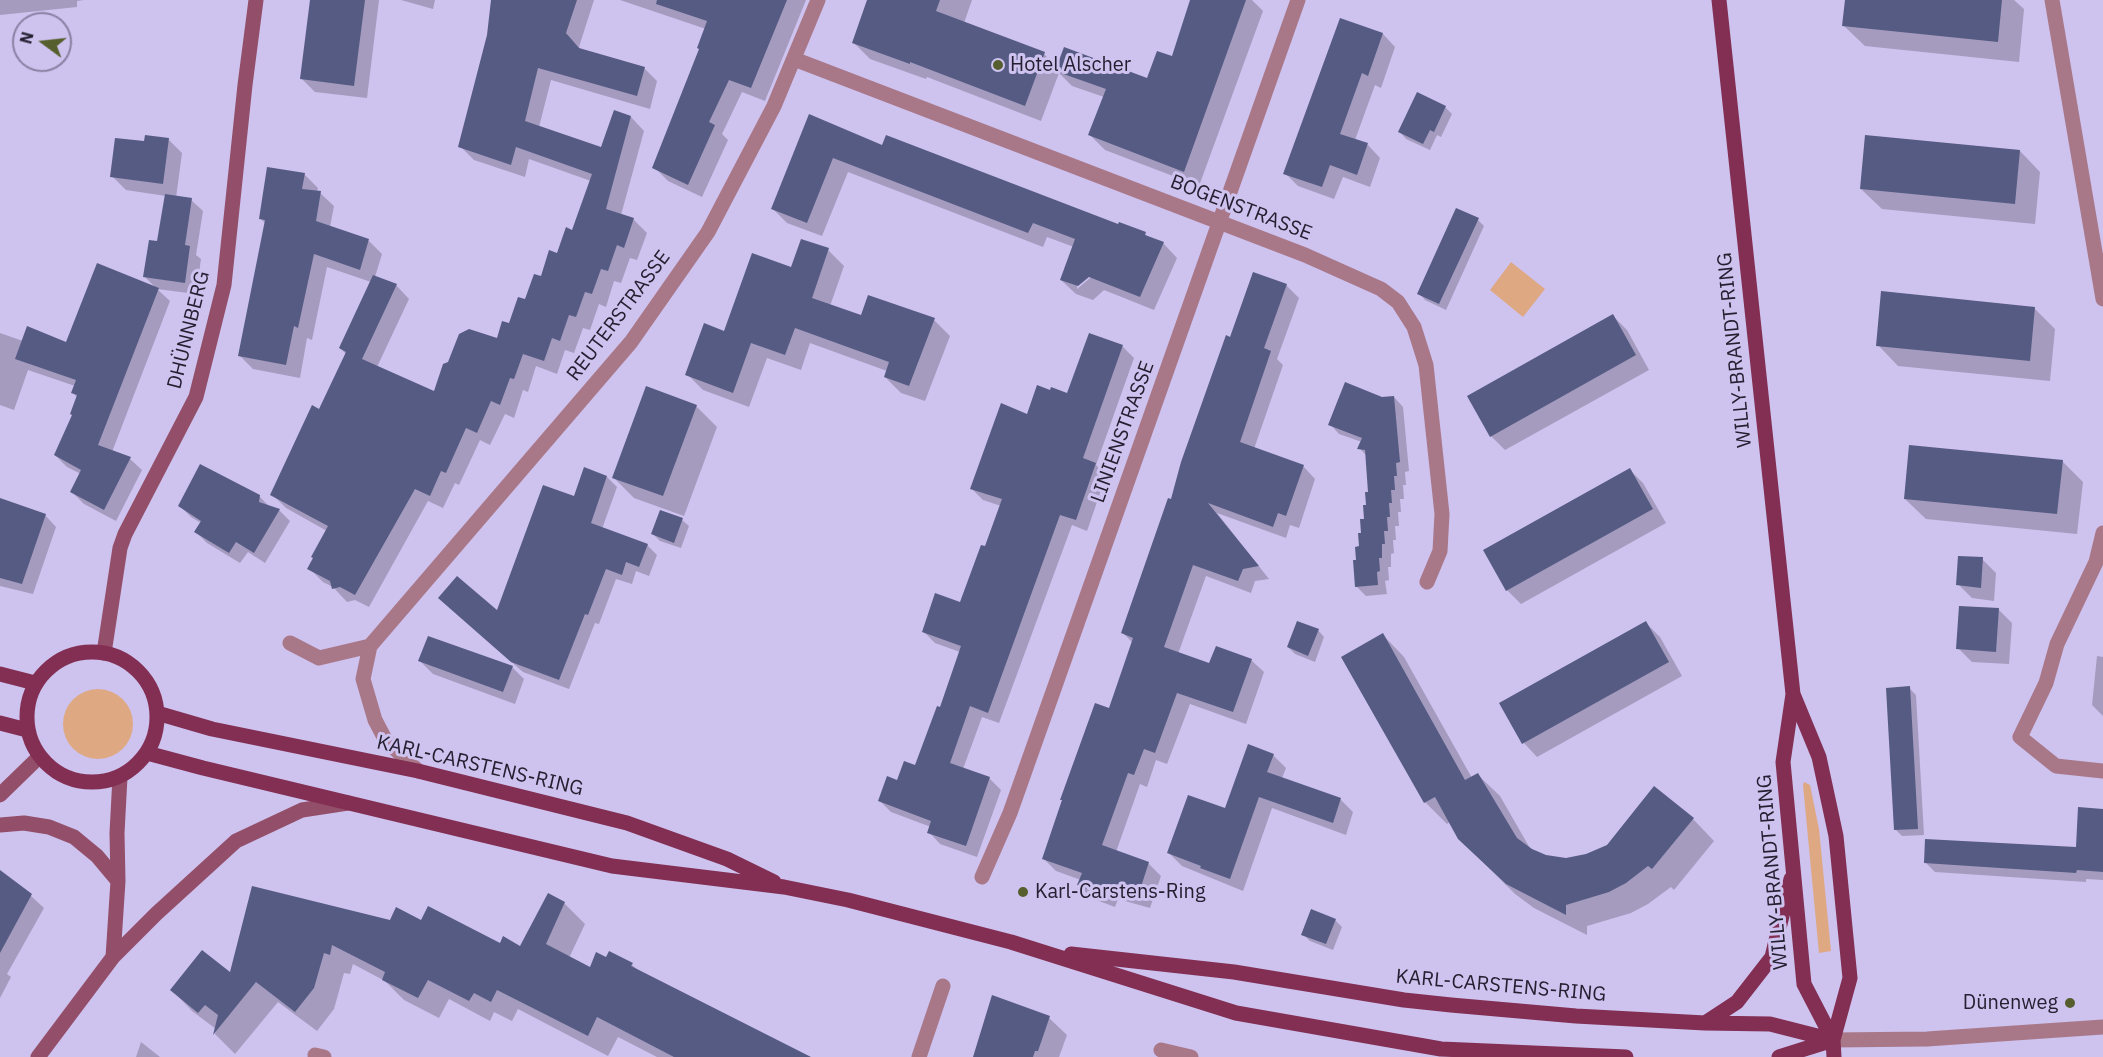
<!DOCTYPE html>
<html>
<head>
<meta charset="utf-8">
<style>
  body { margin:0 }
  #map { position:relative; width:2103px; height:1057px; overflow:hidden; background:#cec2ef; font-family:"IBM Plex Sans",sans-serif }
  canvas { display:block }
  .north { position:absolute; left:12px; top:12px; width:60px; height:60px; box-sizing:border-box; background:#cec2ef; border:2px solid #8a81a3; border-radius:50%; rotate:285deg; font-size:16px; font-weight:700; line-height:24px; text-align:center; color:#252031 }
  .north::after { content:''; display:block; margin:auto; width:21px; height:27px; background:#565e2d; clip-path:polygon(50% 0,100% 100%,50% 72%,0 100%) }
</style>
</head>
<body>
<div id="map">
<canvas width="2103" height="1057"></canvas>
<div class="north">N</div>
</div>
<script>
const context = document.querySelector('canvas').getContext('2d');
context.lineJoin = 'round';
function fill(path, color) {
  context.fillStyle = color;
  context.fill(path, 'evenodd');
}
function poly(rows) {
  const path = new Path2D();
  for (const r of rows) {
    if (r.length === 3) {
      path.moveTo(r[0] + r[2], r[1]);
      path.arc(r[0], r[1], r[2], 0, 2 * Math.PI);
      continue;
    }
    path.moveTo(r[0], r[1]);
    for (let i = 2; i < r.length; i += 2) path.lineTo(r[i], r[i + 1]);
  }
  return path;
}
function strokePath(path, color, width, dash) {
  context.strokeStyle = color;
  context.lineWidth = width;
  context.lineCap = dash ? 'butt' : 'round';
  context.setLineDash(dash || []);
  context.stroke(path);
}
function label(font, color, halo, rows, align = 'center') {
  context.font = font + ' "IBM Plex Sans",sans-serif';
  context.lineWidth = 6;
  context.setLineDash([]);
  context.textBaseline = 'middle';
  context.strokeStyle = halo;
  context.fillStyle = color;
  for (const [text, x, y, turn = 0] of rows) {
    context.save();
    context.translate(x, y);
    context.rotate((+turn || 0) * Math.PI / 180);
    context.textAlign = isNaN(turn) ? turn : align;
    if (halo) context.strokeText(text, 0, 0);
    context.fillText(text, 0, 0);
    context.restore();
  }
}
fill(poly([
  [1511,262,1545,289,1523,317,1490,290],
  [98,724,35],
  [1804,782,1810,785,1819,829,1831,951,1819,953,1803,785]
]), '#dea883');
fill(poly([
  [0,0,84,0,77,1,77,7,0,15],
  [311,0,379,0,367,98,315,92,301,78],
  [401,0,435,0,433,9],
  [492,0,594,0,579,47,581,50,644,68,657,81,650,109,551,80,539,127,602,149,631,117,644,131,621,215,633,219,647,233,637,260,630,258,621,283,614,281,606,307,599,304,590,330,583,328,574,353,565,350,557,374,536,366,528,392,523,390,514,418,505,414,490,445,480,440,459,485,455,483,443,508,428,501,369,607,355,600,347,602,333,587,323,582,309,568,327,531,286,508,272,494,320,411,346,354,340,348,371,282,327,267,312,340,307,338,300,378,253,369,239,355,266,224,260,218,304,174,318,188,317,192,320,193,334,206,330,227,369,241,382,254,375,277,396,285,409,299,377,367,435,393,498,340,510,325,573,232,591,181,529,159,525,177,474,160,460,146,488,35],
  [620,0,806,0,765,101,742,92,722,134,728,140,702,197,668,181,654,167,700,49,706,29],
  [869,0,972,0,964,23,1044,54,1058,68,1148,80,1173,58,1191,0,1252,0,1263,11,1199,186,1105,150,1090,135,1104,97,1072,86,1059,73,1041,121,927,77,926,79,870,59,854,43],
  [1846,0,2014,0,2024,9,2019,62,1865,46,1844,26],
  [1341,20,1383,34,1395,47,1381,88,1375,85,1355,140,1368,145,1380,158,1370,187,1343,177,1334,199,1298,186,1285,173],
  [1445,107,1452,114,1441,137,1437,135,1430,150,1406,139,1400,132],
  [810,116,883,147,1145,234,1149,238,1163,243,1177,258,1154,310,1104,290,1093,300,1076,294,1061,280,1074,247,1047,237,1043,247,848,172,822,236,787,223,773,209],
  [1094,271,1096,273,1077,289,1077,285],
  [168,139,182,153,176,198,191,200,203,211,196,255,201,259,196,294,157,289,170,301,112,452,130,459,142,470,116,521,84,504,72,492,81,474,67,467,55,455,73,416,78,398,73,393,75,386,28,370,14,410,0,405,0,333,23,341,66,344,157,289,145,277,158,243,166,196,126,190,112,176,145,143],
  [2020,151,2040,172,2035,224,1882,209,1861,189],
  [1478,220,1484,226,1446,310,1425,300,1419,293],
  [828,250,844,266,830,306,861,317,934,320,950,336,925,401,901,393,885,377,887,371,810,343,801,370,767,358,749,407,703,390,687,374,725,333,792,269],
  [1286,285,1299,298,1277,359,1283,365,1254,449,1303,466,1315,479,1299,528,1290,525,1286,538,1217,513,1269,579,1255,581,1251,593,1206,576,1178,654,1210,665,1251,660,1264,672,1246,724,1190,704,1167,764,1156,760,1147,787,1140,784,1116,852,1148,863,1161,876,1150,908,1118,899,1115,907,1091,898,1079,885,1081,880,1056,871,1043,858,1110,710,1133,643,1123,633,1231,339],
  [2034,308,2055,329,2050,381,1898,366,1878,345],
  [1613,316,1627,330,1649,370,1505,450,1491,436],
  [1090,335,1123,347,1134,358,1096,465,1106,476,1087,531,1072,525,999,723,982,717,963,769,989,778,1001,790,977,857,940,844,929,832,931,827,891,812,880,801,897,782,916,767,940,709,960,652,935,643,923,631,961,604,986,548,1001,506,983,500,971,488,1028,416,1051,392,1068,394],
  [1394,397,1403,407,1409,471,1405,472,1406,485,1403,485,1404,499,1400,499,1401,512,1398,512,1399,526,1395,526,1396,540,1393,540,1394,553,1391,554,1391,567,1388,567,1389,580,1385,581,1387,594,1366,596,1356,586,1370,493,1367,456,1359,448,1362,442,1339,434,1330,424,1382,398],
  [696,406,717,427,684,516,634,498,613,477],
  [2062,461,2083,482,2077,534,1926,519,1905,499],
  [1629,469,1643,483,1666,523,1521,604,1507,590],
  [607,477,617,487,602,529,647,545,657,555,649,576,636,571,632,584,616,579,599,624,595,623,569,689,523,672,450,608,498,613],
  [259,496,270,507,279,510,290,521,265,563,248,552,240,563,207,543,196,532,201,523,191,517,180,506],
  [0,500,45,515,56,527,33,594,0,586],
  [682,520,689,526,681,548,660,541,653,534],
  [1982,559,1996,573,1994,601,1972,598,1958,584],
  [1998,609,2012,623,2009,664,1972,662,1958,648],
  [1646,623,1660,637,1682,676,1537,757,1524,743],
  [1318,630,1324,637,1315,662,1295,654,1288,647],
  [1383,635,1404,657,1472,778,1478,775,1500,796,1531,850,1546,856,1566,860,1587,856,1693,819,1714,841,1674,890,1671,887,1648,904,1631,913,1587,926,1587,935,1534,908,1515,894,1459,838,1450,822,1447,824,1425,802],
  [2097,656,2103,657,2103,716,2092,705],
  [420,661,512,667,524,679,515,704,433,674],
  [1909,688,1916,695,1924,835,1902,836,1896,830],
  [1273,755,1286,768,1282,778,1341,800,1353,812,1346,835,1272,808,1243,891,1182,866,1169,853,1226,809],
  [2103,811,2103,880,2086,879,2086,882,1935,872,1925,862,2078,849],
  [0,882,31,896,44,908,7,974,11,977,0,998],
  [549,895,564,903,585,924,569,958,591,969,632,965,639,971,807,1057,657,1057,618,1037,608,1056,518,1009,512,1021,494,1012,490,1021,449,999,439,1018,404,1000,385,981,353,964,350,974,344,973,334,1009,317,1031,278,1002,235,1054,215,1034,216,1029,192,1011,172,990,231,975,391,921,421,922,500,945,520,948],
  [1335,920,1342,927,1333,950,1310,941,1303,934],
  [1049,1018,1067,1035,1059,1057,974,1057],
  [141,1042,160,1057,136,1057]
]), '#0003');
fill(poly([
  [310,0,365,0,354,86,300,79],
  [491,0,577,0,566,33,579,48,645,67,637,96,538,68,525,121,601,147,614,110,631,116,606,209,634,218,624,248,617,245,608,271,601,269,592,294,585,292,576,317,569,315,560,341,552,338,544,361,523,354,514,379,510,378,500,405,491,401,477,433,466,428,446,473,441,471,430,496,415,489,355,595,340,587,332,589,330,581,307,569,313,558,311,557,328,526,270,495,312,405,319,409,346,352,339,348,373,275,397,284,362,359,434,391,443,364,448,362,459,334,469,329,497,338,502,321,509,323,518,297,525,299,534,274,541,276,549,250,557,253,566,227,572,230,592,174,516,147,511,165,458,147,487,35],
  [657,0,787,0,751,88,729,80,709,122,715,125,688,185,652,168,699,49,697,48,707,21,656,4],
  [867,0,940,0,936,11,1045,52,1025,106,910,62,910,64,852,43],
  [1190,0,1246,0,1184,172,1088,135,1106,89,1055,71,1064,47,1147,78,1157,51,1172,56],
  [1845,0,2002,0,1998,42,1842,26],
  [1340,18,1383,33,1368,76,1362,73,1340,134,1368,143,1357,175,1330,165,1322,187,1283,174],
  [1417,92,1446,106,1434,132,1430,130,1423,144,1398,132],
  [809,114,882,145,886,135,1118,224,1119,222,1146,232,1145,235,1164,242,1140,297,1089,277,1078,286,1060,280,1075,239,1033,223,1028,233,833,158,807,223,771,209],
  [145,135,169,138,163,184,110,177,115,138,144,141],
  [1865,135,2020,150,2015,204,1860,189],
  [267,167,305,173,302,189,321,191,316,221,369,239,360,270,314,254,298,328,294,326,286,365,238,356,265,220,259,219],
  [165,194,192,198,185,245,190,246,185,283,143,277,149,240,157,241],
  [1456,208,1479,218,1439,304,1417,294],
  [801,239,829,248,812,298,861,315,868,295,935,318,909,386,884,377,889,362,795,328,785,355,751,343,733,393,685,375,704,323,724,331,752,253,791,267],
  [97,263,159,288,98,445,131,457,104,510,70,492,81,470,54,455,72,415,70,414,77,395,71,393,76,380,15,359,27,326,66,342],
  [1253,272,1287,284,1264,348,1271,351,1240,442,1304,465,1286,516,1278,513,1273,527,1208,503,1259,566,1243,569,1238,581,1193,565,1164,647,1209,663,1216,646,1252,659,1233,712,1177,693,1155,753,1144,749,1134,775,1128,773,1102,845,1149,862,1138,896,1106,887,1103,895,1077,885,1082,873,1042,859,1062,800,1060,800,1095,703,1109,708,1133,638,1121,633,1168,498,1171,499,1181,462,1226,335,1230,337],
  [1881,291,2035,307,2030,361,1876,346],
  [1613,314,1636,355,1490,437,1467,396],
  [1089,333,1123,345,1083,458,1096,463,1076,520,1060,515,988,713,970,706,950,763,990,777,966,846,927,833,931,821,878,801,887,776,897,780,904,761,915,765,937,706,940,707,961,646,922,632,935,593,960,602,981,545,985,546,1002,499,970,489,1001,403,1027,414,1037,385,1050,390,1051,387,1067,393],
  [1345,382,1382,397,1394,396,1400,462,1396,463,1397,476,1394,476,1395,490,1391,490,1392,503,1389,503,1390,517,1387,517,1388,531,1384,531,1385,544,1382,544,1382,558,1379,558,1380,571,1377,572,1378,585,1355,587,1353,560,1356,560,1355,547,1359,546,1358,533,1361,533,1360,519,1364,519,1363,505,1366,505,1365,492,1368,492,1365,450,1357,449,1362,438,1328,425],
  [646,386,697,405,663,496,612,478],
  [1909,445,2063,460,2057,514,1904,499],
  [200,464,260,495,259,502,280,509,254,553,236,542,229,553,194,532,201,521,178,506],
  [584,467,607,476,591,523,648,544,639,567,626,562,622,575,606,569,588,615,585,614,559,680,511,662,438,598,457,576,497,610,543,485,574,496],
  [1630,468,1653,509,1506,591,1483,550],
  [0,498,46,514,22,584,0,578],
  [660,510,683,518,674,543,651,534],
  [1958,556,1983,557,1981,588,1956,585],
  [1959,606,1999,608,1996,652,1956,649],
  [1297,621,1319,629,1308,656,1287,647],
  [1646,621,1669,662,1522,744,1499,703],
  [1383,633,1465,780,1478,773,1517,838,1532,849,1546,855,1566,858,1586,854,1607,845,1654,786,1694,818,1652,869,1648,866,1626,883,1609,892,1566,905,1566,915,1506,884,1458,839,1435,797,1424,803,1341,657],
  [428,636,513,666,503,692,418,661],
  [1910,686,1918,829,1894,830,1886,688],
  [1248,744,1274,754,1267,772,1341,798,1333,823,1259,797,1230,879,1200,868,1201,866,1167,853,1188,795,1225,808],
  [2078,807,2103,809,2103,872,2077,870,2076,873,1924,863,1925,839,2076,847],
  [0,870,32,894,0,953],
  [252,886,390,920,396,907,421,920,428,906,500,943,503,936,520,946,548,893,565,902,546,944,590,967,596,952,606,957,609,951,633,963,631,966,811,1057,674,1057,597,1017,588,1036,497,990,491,1002,474,993,469,1001,428,980,418,998,382,980,385,972,332,945,330,955,324,953,314,988,295,1012,256,982,213,1035,218,1015,205,1005,198,1013,170,990,202,950,230,972],
  [1311,909,1336,919,1326,944,1301,935],
  [992,995,1050,1016,1038,1051,1035,1051,1033,1057,973,1057]
]), '#555b83');
strokePath(poly([
  [2052,0,2103,299],
  [794,59,1305,255,1381,289,1398,302,1414,327,1426,365,1442,514,1440,551,1427,582],
  [2103,533,2096,562,2057,644,2046,683,2020,737,2056,766,2103,771],
  [290,643,319,658,370,646],
  [418,771,385,739,375,720,363,679,370,646,631,342,708,232,774,106,818,0],
  [982,877,1010,813,1298,0],
  [1833,1040,1927,1039,2103,1027],
  [1161,1050,1191,1057],
  [315,1055,324,1057],
  [919,1057,943,986]
]), '#a87888', 15);
strokePath(poly([
  [104,653,120,548,125,534,196,397,224,285,245,85,256,0],
  [0,795,39,757],
  [0,825,24,823,49,827,74,837,97,856,118,881],
  [113,957,118,881,117,833,120,777],
  [38,1057,113,957,156,914,236,841,302,810,348,803]
]), '#934f69', 15);
strokePath(poly([
  [1719,0,1793,694,1783,762,1804,984,1833,1040],
  [92,717,65],
  [0,674,35,683],
  [1793,694,1819,757,1836,836,1850,978,1833,1040,1834,1057],
  [157,713,212,729,418,771,627,823,727,859,774,882],
  [0,723,27,730],
  [147,753,203,768,612,866,784,887,848,900,1011,942,1236,1013,1441,1049,1626,1057],
  [1071,954,1234,972,1404,1000,1451,1005,1576,1016,1705,1023,1770,1024,1833,1040],
  [1705,1023,1737,1002,1772,957,1791,879],
  [1779,1057,1833,1040]
]), '#822f53', 15);
for (const [x, y, r, color] of [
  [998,65,6,"#565e2d"],
  [1023,892,6,"#565e2d"],
  [2070,1003,6,"#565e2d"]
]) {
  const dot = new Path2D();
  dot.arc(x, y, r, 0, 2 * Math.PI);
  context.fillStyle = color;
  context.fill(dot);
  strokePath(dot, '#cec2ef', 2);
}
label('20px', '#252031', '#cec2ef', [
  ["Hotel Alscher",1010,65],
  ["Karl-Carstens-Ring",1035,892],
  ["Dünenweg",2058,1003,"right"]
], 'left');
label('20px', '#252031', '#cec2ef', [
  ["BOGENSTRASSE",1241,208,21],
  ["REUTERSTRASSE",619,316,-53],
  ["DHÜNNBERG",189,330,-76],
  ["WILLY-BRANDT-RING",1735,350,-96],
  ["LINIENSTRASSE",1123,432,-70],
  ["KARL-CARSTENS-RING",480,766,13],
  ["WILLY-BRANDT-RING",1773,872,-95],
  ["KARL-CARSTENS-RING",1501,986,5]
]);
</script>
</body>
</html>
